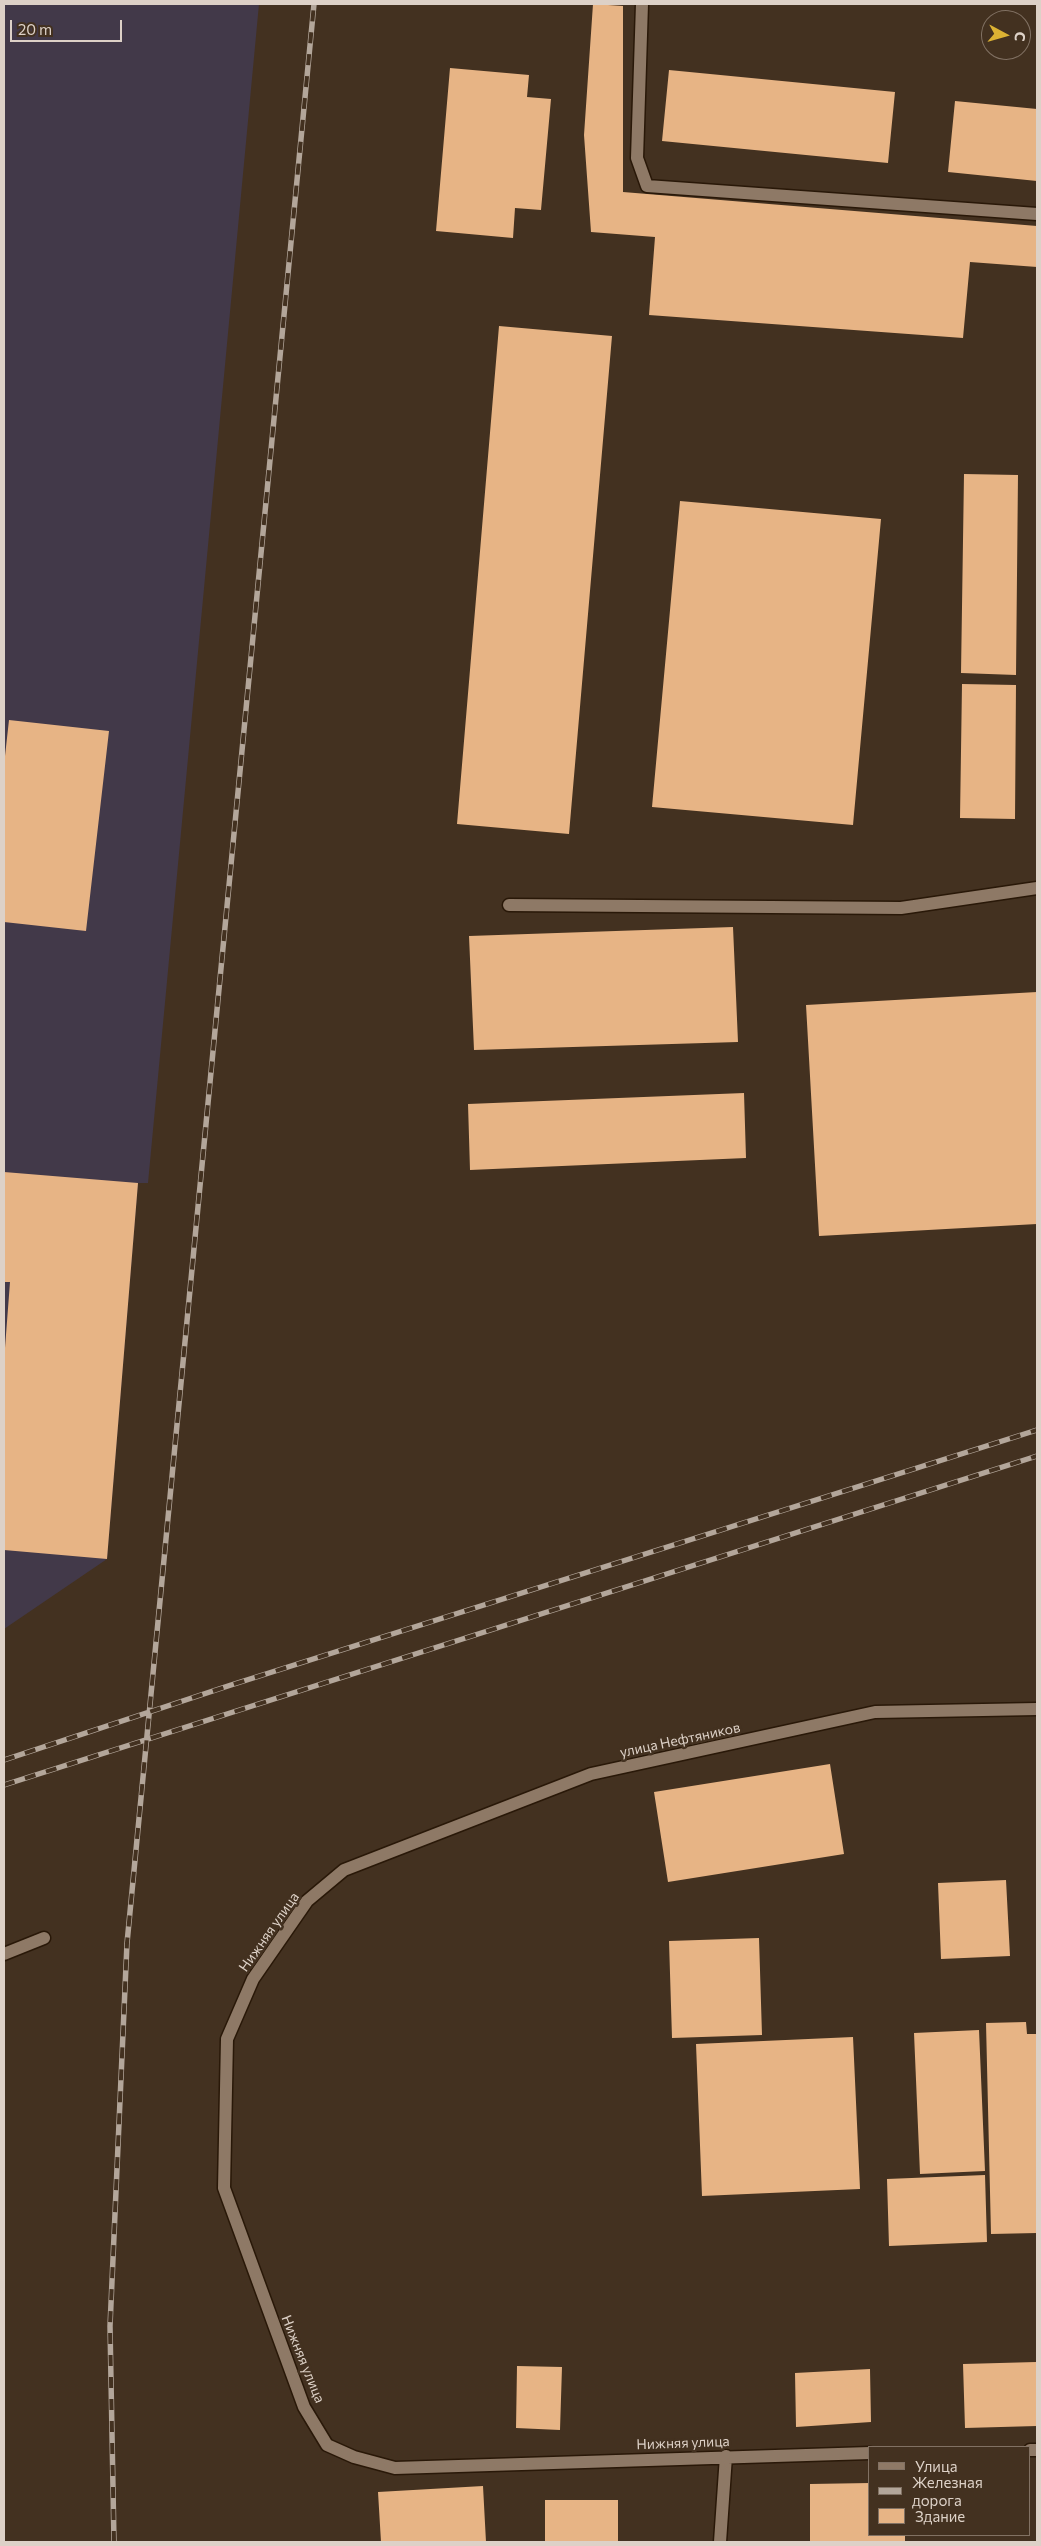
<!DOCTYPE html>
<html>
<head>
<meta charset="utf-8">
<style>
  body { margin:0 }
  #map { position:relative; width:1041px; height:2546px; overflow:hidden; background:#433120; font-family:Commissioner,sans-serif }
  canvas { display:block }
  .frame { position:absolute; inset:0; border:5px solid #ddd1c7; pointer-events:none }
  .legend { position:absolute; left:868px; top:2446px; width:162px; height:90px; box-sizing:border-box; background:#433120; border:1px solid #817163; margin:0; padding:6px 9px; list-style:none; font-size:15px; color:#ddd1c7 }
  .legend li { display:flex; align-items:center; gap:10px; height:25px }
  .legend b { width:25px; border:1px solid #817163 }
  .north { position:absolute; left:981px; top:10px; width:50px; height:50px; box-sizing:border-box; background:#433120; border:1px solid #817163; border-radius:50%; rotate:96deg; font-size:14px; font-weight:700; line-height:20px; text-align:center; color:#ddd1c7 }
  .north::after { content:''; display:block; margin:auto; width:18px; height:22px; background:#dcb233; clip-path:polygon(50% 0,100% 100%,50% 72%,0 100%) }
  .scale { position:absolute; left:10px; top:20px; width:112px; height:22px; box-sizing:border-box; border:2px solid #ddd1c7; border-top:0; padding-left:6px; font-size:15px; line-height:18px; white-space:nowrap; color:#ddd1c7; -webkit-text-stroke:4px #433120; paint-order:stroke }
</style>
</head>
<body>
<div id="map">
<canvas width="1041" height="2546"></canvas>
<div class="frame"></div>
<ul class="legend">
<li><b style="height:6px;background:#8e7966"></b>Улица</li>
<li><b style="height:6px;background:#b3a69a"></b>Железная дорога</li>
<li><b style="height:14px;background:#e7b485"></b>Здание</li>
</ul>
<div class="north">С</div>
<div class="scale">20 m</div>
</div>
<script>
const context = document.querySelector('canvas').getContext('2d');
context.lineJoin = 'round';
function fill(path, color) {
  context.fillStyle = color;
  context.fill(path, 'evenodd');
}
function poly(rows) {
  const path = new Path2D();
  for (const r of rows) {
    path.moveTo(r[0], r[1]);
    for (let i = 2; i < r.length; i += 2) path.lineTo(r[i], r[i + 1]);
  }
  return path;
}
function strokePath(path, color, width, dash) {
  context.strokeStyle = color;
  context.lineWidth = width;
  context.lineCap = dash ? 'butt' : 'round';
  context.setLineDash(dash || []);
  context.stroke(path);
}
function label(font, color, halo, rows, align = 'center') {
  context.font = font + ' Commissioner,sans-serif';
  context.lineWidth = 5;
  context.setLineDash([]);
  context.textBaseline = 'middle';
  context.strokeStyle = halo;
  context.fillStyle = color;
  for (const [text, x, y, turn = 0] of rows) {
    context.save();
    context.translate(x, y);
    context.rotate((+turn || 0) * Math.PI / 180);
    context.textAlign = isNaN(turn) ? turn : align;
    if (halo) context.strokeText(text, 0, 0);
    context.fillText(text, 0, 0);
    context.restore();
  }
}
fill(poly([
  [4,4,259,4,148,1183,138,1183,107,1559,4,1629]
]), '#423949');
fill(poly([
  [593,4,623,6,623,192,1037,226,1037,267,970,262,963,338,649,315,655,237,591,232,584,135],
  [450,68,529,75,527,97,551,99,541,210,515,208,513,238,436,231],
  [669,70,895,92,888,163,662,141],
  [955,101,1037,109,1037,181,948,172],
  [499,326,612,336,569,834,457,824],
  [964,474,1018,475,1016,675,961,673],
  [680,501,881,519,853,825,652,807],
  [962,684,1016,685,1015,819,960,818],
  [9,720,109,731,86,931,4,922,4,765],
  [733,927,738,1042,474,1050,469,936],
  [1037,992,1037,1224,819,1236,806,1005],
  [744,1093,746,1158,470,1170,468,1104],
  [4,1172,138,1183,107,1559,4,1550,4,1361,10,1282,4,1282],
  [830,1764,844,1854,668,1882,654,1792],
  [1006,1880,1010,1956,941,1959,938,1883],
  [759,1938,762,2035,672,2038,669,1941],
  [1026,2022,1027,2034,1037,2034,1037,2233,991,2234,986,2023],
  [979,2030,985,2171,920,2174,914,2033],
  [853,2037,860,2189,702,2196,696,2044],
  [985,2175,987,2242,889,2246,887,2179],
  [1036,2362,1037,2426,965,2428,963,2364],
  [517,2366,562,2367,560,2430,516,2428],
  [870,2369,871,2422,796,2427,795,2373],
  [870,2483,870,2535,905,2535,905,2542,810,2542,810,2484],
  [483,2486,486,2542,381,2542,378,2492],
  [545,2500,618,2500,618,2542,545,2542]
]), '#e7b485');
const service = poly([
  [642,4,637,158,647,186,1037,214],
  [509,905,901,908,1037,888]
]);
const minor = poly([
  [4,1954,44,1938],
  [1030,2450,1037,2450],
  [870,2453,395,2468,354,2457,327,2445,304,2407,224,2188,227,2039,253,1979,307,1901,344,1870,591,1774,875,1712,1037,1709],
  [720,2542,726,2456]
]);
strokePath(service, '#291808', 15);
strokePath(minor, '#291808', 15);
strokePath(service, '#8e7966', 12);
strokePath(minor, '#8e7966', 12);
const rail = poly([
  [4,1760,231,1685,1037,1430],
  [4,1785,1037,1456],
  [114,2542,110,2326,127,1943,314,4]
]);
strokePath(rail, '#b3a69a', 5.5);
strokePath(rail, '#433120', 4, [11]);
label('14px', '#ddd1c7', '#433120', [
  ["улица Нефтяников",680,1740,-12],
  ["Нижняя улица",269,1932,-55],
  ["Нижняя улица",303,2359,68],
  ["Нижняя улица",683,2443,-2]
]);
</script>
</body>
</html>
